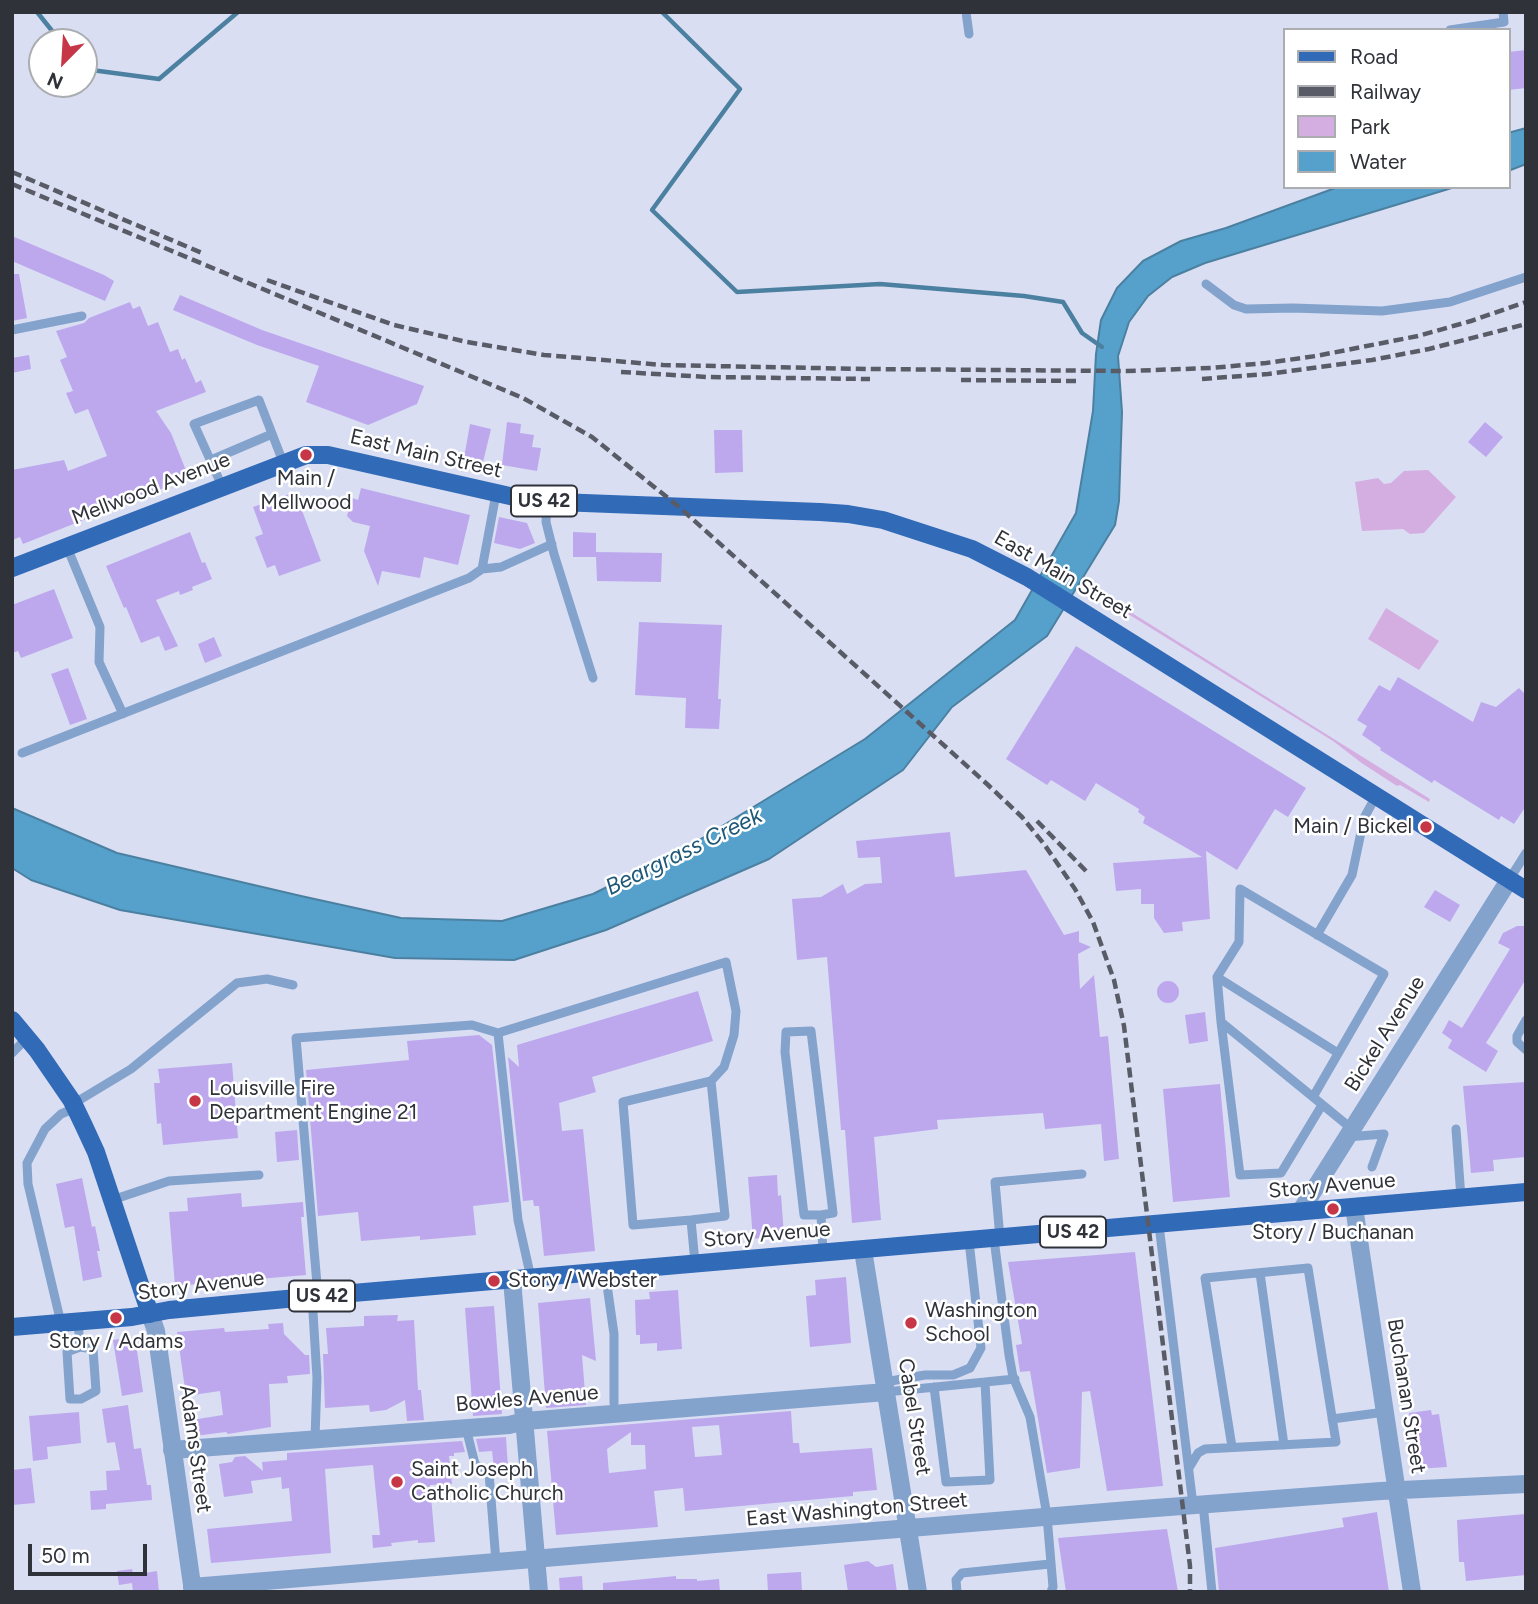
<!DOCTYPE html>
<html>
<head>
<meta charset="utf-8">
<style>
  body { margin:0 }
  #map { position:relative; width:1538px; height:1604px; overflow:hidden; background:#d9def3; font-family:Figtree,sans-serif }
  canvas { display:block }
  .frame { position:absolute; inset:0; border:14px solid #30323a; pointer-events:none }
  .legend { position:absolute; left:1283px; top:28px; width:228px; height:161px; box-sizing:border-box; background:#fff; border:2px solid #acadb0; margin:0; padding:9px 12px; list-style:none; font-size:21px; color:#30323a }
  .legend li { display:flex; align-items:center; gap:14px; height:35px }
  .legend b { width:35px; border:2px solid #acadb0 }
  .north { position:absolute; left:28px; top:28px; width:70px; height:70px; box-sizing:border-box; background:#fff; border:2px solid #acadb0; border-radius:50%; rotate:204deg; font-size:19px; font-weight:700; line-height:28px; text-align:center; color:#30323a }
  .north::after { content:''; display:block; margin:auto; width:24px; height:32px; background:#c63646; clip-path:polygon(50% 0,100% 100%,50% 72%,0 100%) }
  .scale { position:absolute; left:28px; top:1544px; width:119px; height:32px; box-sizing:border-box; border:4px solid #30323a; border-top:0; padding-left:9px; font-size:21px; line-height:24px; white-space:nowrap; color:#30323a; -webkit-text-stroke:5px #fff; paint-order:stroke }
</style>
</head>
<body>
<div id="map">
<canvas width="1538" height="1604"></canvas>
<div class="frame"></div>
<ul class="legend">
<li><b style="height:9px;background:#316ab7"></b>Road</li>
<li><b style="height:9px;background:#595c67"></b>Railway</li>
<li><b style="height:19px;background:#d4aee0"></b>Park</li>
<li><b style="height:19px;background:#56a1cc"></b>Water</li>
</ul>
<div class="north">N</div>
<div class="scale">50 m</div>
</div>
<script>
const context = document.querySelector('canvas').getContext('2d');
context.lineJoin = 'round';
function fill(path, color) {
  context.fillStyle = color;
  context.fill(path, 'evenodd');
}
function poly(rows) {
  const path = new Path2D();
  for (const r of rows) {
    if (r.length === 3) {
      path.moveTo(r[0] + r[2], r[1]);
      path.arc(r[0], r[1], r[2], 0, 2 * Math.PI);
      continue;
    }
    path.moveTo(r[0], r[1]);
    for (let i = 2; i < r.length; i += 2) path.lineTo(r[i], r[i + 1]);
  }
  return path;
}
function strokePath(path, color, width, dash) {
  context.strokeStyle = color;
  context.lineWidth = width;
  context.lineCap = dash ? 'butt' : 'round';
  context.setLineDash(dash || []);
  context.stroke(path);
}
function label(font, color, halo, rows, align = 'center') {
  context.font = font + ' Figtree,sans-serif';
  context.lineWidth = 5;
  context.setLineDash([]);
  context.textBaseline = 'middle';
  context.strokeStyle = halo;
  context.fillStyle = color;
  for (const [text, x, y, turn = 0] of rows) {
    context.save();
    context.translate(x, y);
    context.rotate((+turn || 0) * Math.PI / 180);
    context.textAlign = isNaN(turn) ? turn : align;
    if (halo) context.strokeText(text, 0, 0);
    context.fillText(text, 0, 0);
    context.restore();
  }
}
fill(poly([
  [1428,470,1456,497,1424,533,1410,534,1403,529,1362,531,1355,482,1378,478,1384,484,1391,483,1404,471],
  [1108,598,1430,799,1429,802,1400,785,1397,786,1363,764,1333,741,1104,599],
  [1386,608,1439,641,1419,670,1368,639]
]), '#d4aee0');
const water = poly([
  [1526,128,1526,164,1508,171,1508,133,1526,128],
  [1338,187,1455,187,1205,263,1172,277,1148,296,1129,322,1118,356,1122,412,1119,501,1115,525,1047,636,952,707,903,770,769,859,606,930,514,960,395,958,120,910,31,880,12,868,12,808,117,853,301,896,401,918,502,921,593,894,691,845,865,739,1015,620,1076,513,1093,411,1096,354,1101,320,1117,288,1143,261,1181,241,1226,228,1338,187]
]);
fill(water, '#56a1cc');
strokePath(water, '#4b80a0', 2);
strokePath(poly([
  [37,12,61,42],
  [662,12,740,89,652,210,737,292,880,284,1024,296,1063,302,1082,333,1102,347],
  [84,69,159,79,238,12]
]), '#4b80a0', 4.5);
fill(poly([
  [1526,50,1526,88,1508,90,1508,52],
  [12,236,104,275,114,281,105,301,12,261],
  [12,274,19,274,27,318,12,321],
  [180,295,262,330,424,386,417,404,368,425,306,402,319,366,257,345,173,310],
  [130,302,133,309,140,306,148,326,158,322,170,352,178,349,182,360,185,358,196,383,201,380,206,392,156,411,171,433,189,478,23,544,20,537,12,540,12,470,64,460,68,471,107,456,88,409,75,414,66,393,73,391,60,360,67,357,56,331,84,323,89,318],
  [29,355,31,369,12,373,12,358],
  [507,422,521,424,520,433,534,435,532,447,541,448,537,471,502,465],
  [1485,422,1503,437,1486,457,1468,442],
  [470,424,491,429,483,462,464,458],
  [714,430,742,430,743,472,715,473],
  [361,488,470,515,458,565,424,557,420,578,382,571,378,586,364,551,370,526,353,522,347,516,352,498,358,500],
  [295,492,321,561,279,576,275,565,267,568,255,537,263,534,253,507],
  [499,517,527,523,535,543,520,549,494,543],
  [190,532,202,563,205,562,212,579,192,587,193,590,180,595,179,591,156,600,178,646,165,651,159,636,141,643,126,607,124,608,106,566],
  [573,532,596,533,596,552,662,553,661,582,597,581,596,557,573,557],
  [54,589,73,638,21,658,18,651,12,653,12,605],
  [639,622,722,625,718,699,721,699,719,729,685,728,686,698,635,695],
  [214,637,222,656,205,663,198,644],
  [1076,646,1306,788,1288,817,1275,809,1237,870,1206,851,1210,919,1182,922,1183,931,1164,933,1154,918,1154,904,1141,904,1141,889,1116,891,1113,863,1202,857,1143,823,1145,817,1138,812,1139,809,1096,783,1085,801,1051,780,1047,785,1006,759],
  [68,668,87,719,70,725,51,674],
  [1398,677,1473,722,1481,702,1496,707,1519,688,1526,695,1526,806,1514,824,1501,816,1499,820,1434,780,1432,783,1380,750,1381,748,1362,735,1367,726,1357,720,1379,685,1390,691],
  [950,832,955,877,1026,870,1064,935,1079,931,1079,942,1091,947,1078,954,1080,989,1094,975,1100,1037,1108,1036,1119,1159,1104,1161,1101,1124,1045,1129,1043,1113,937,1120,938,1129,874,1137,881,1220,852,1223,845,1130,841,1130,827,957,797,960,792,899,821,897,843,884,847,894,865,884,882,883,880,857,858,858,856,841],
  [1435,890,1460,905,1450,922,1424,907],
  [1517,926,1526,926,1526,979,1486,1043,1498,1051,1486,1072,1448,1048,1452,1040,1442,1033,1449,1020,1462,1028,1510,949,1498,943,1503,933],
  [1168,992,11],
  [698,991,713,1041,592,1077,596,1092,559,1103,562,1131,583,1129,595,1251,544,1256,539,1206,534,1206,533,1200,523,1201,508,1057,519,1067,517,1045],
  [1205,1012,1208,1041,1189,1044,1185,1015],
  [479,1035,492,1045,509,1202,473,1206,476,1235,420,1240,420,1236,361,1241,358,1212,318,1216,306,1070,409,1060,407,1041],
  [232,1063,238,1138,163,1145,161,1123,157,1124,154,1083,160,1083,158,1069],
  [1526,1082,1526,1157,1493,1160,1494,1171,1471,1173,1463,1086],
  [1220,1084,1230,1197,1173,1202,1163,1089],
  [297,1130,299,1160,277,1162,275,1132],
  [777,1175,778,1196,781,1195,784,1235,753,1239,748,1177],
  [82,1178,92,1227,95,1226,100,1251,97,1251,102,1277,83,1281,74,1226,65,1228,56,1184],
  [241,1193,242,1207,303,1202,304,1217,301,1217,306,1275,175,1286,169,1212,188,1211,187,1198],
  [1135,1252,1163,1486,1107,1491,1090,1391,1082,1392,1080,1468,1047,1473,1030,1371,1020,1372,1016,1345,1022,1344,1008,1262],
  [846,1277,851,1343,810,1347,806,1296,816,1295,815,1280],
  [678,1290,682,1349,657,1351,657,1343,640,1344,640,1335,636,1335,635,1300,650,1299,649,1292],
  [590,1298,596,1361,582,1355,586,1405,546,1408,538,1303],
  [494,1306,502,1414,473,1416,465,1308],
  [398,1315,397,1321,414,1320,418,1390,421,1390,424,1420,407,1421,405,1400,386,1410,370,1412,369,1405,325,1408,323,1354,328,1354,326,1328,364,1326,364,1316],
  [283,1323,284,1334,305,1355,309,1355,310,1374,287,1376,288,1383,269,1384,271,1427,228,1434,226,1432,195,1436,192,1420,223,1415,220,1391,186,1396,177,1332,224,1328,225,1332,269,1329,268,1324],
  [135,1337,143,1392,122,1396,113,1340],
  [128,1405,134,1449,141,1448,147,1485,151,1485,152,1500,106,1504,106,1509,91,1510,90,1491,107,1490,106,1471,120,1470,115,1442,107,1443,102,1409],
  [1431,1410,1432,1415,1439,1414,1447,1467,1416,1469,1409,1413],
  [791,1411,793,1443,799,1443,800,1453,872,1448,877,1490,853,1492,853,1496,685,1511,683,1488,654,1491,658,1527,556,1535,547,1431],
  [719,1425,722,1455,695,1457,692,1427],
  [631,1432,631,1445,645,1445,646,1469,609,1473,607,1449],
  [79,1412,81,1443,47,1447,48,1459,33,1461,29,1416],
  [506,1437,508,1468,494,1469,492,1451,479,1452,476,1439],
  [462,1441,465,1452,454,1453,454,1456,449,1456,452,1484,430,1485,435,1542,418,1543,418,1540,391,1543,392,1546,373,1548,372,1535,380,1535,373,1465,325,1469,331,1553,211,1563,207,1529,292,1521,289,1488,282,1489,281,1477,251,1481,253,1493,224,1497,219,1464,232,1462,235,1457,245,1456,263,1471,262,1462,287,1460,287,1453],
  [31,1468,35,1503,12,1505,12,1470],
  [1377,1512,1389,1592,1219,1592,1215,1548,1344,1527,1342,1518],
  [1526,1514,1526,1575,1466,1581,1464,1562,1459,1562,1457,1520],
  [1167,1529,1178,1592,1066,1592,1058,1538],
  [868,1561,876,1567,893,1564,897,1592,848,1592,844,1565],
  [132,1569,133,1575,157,1571,159,1592,133,1592,132,1583,119,1585,117,1571],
  [801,1572,802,1592,768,1592,767,1574],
  [582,1576,583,1592,560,1592,559,1578],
  [676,1576,676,1579,697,1579,697,1581,719,1579,720,1592,603,1592,603,1583]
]), '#bda8ed');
strokePath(poly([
  [966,12,969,34],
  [1450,30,1504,22,1503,12],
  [1206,284,1234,305,1246,309,1293,308,1382,311,1450,302,1526,277],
  [12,330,82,316],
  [211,460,272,434],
  [222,486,194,424,259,400,283,462],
  [496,494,482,569,501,567,552,544],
  [547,501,546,522,554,554,593,678],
  [67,547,100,627,99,662,123,714],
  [22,753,469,578,482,569],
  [1509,880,1526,853],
  [1317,935,1352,875,1364,818,1376,796],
  [1217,977,1338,1053],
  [1526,1020,1517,1036,1517,1042,1526,1050],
  [1221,1022,1217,977,1239,942,1240,889,1384,974,1313,1097,1352,1129],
  [498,1033,518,1220,531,1278],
  [12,1053,27,1038],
  [1313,1097,1221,1022,1240,1175,1281,1173,1322,1105],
  [73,1104,131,1069,237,983,267,979,293,985],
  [1456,1129,1461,1198],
  [1347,1137,1384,1134,1372,1167],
  [112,1200,169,1181,259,1175],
  [821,1215,833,1213,811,1031,786,1032,785,1052,804,1215,821,1215,823,1253],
  [691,1220,633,1225,623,1102,711,1081,725,1216,691,1220,695,1263],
  [1159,1225,1193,1505],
  [1000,1238,995,1182,1082,1174],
  [994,1239,1009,1355,1013,1377,1030,1417,1047,1516,1053,1587,1051,1592],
  [605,1271,614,1334,614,1403],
  [1260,1273,1284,1445],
  [312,1296,317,1378,315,1439],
  [318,1296,296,1038,472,1025,498,1033,726,962,736,1011,734,1035,724,1067,711,1081],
  [78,1321,80,1347,67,1352,70,1399,81,1399,96,1391,93,1349,80,1347],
  [61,1323,28,1184,27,1163,45,1129,61,1114,75,1108],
  [885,1382,925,1375,953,1375,970,1368,981,1348,969,1241],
  [934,1387,946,1482,990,1480,985,1382],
  [886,1392,1015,1379],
  [1332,1419,1385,1412],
  [466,1428,475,1464,489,1473,496,1562],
  [1189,1468,1198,1453,1205,1449,1336,1442,1308,1268,1205,1278,1232,1447],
  [1203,1504,1212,1592],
  [957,1592,956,1580,962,1573,1050,1564]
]), '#83a2cc', 9);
strokePath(poly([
  [1354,1207,1412,1592],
  [1300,1212,1509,880],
  [863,1250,918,1592],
  [512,1280,539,1592],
  [172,1450,509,1425,525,1421,886,1392],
  [192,1587,1129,1510,1381,1491,1526,1484]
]), '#83a2cc', 18);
strokePath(poly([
  [150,1314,156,1331,193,1592]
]), '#83a2cc', 18);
strokePath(poly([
  [12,568,306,455,328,455,532,501,820,512,848,514,883,520,972,549,1027,577,1526,890],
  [12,1020,37,1050,72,1101,84,1126,96,1152,150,1314],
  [12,1327,132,1317,169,1310,318,1296,1526,1192]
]), '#316ab7', 18);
strokePath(poly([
  [12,172,202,253],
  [12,184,523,398,592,437,678,506,987,784,1022,817,1044,844,1075,889,1093,922,1114,980,1124,1026,1190,1566,1190,1592],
  [267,280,394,325,467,342,544,355,663,365,866,369,1127,371,1211,368,1266,363,1316,356,1418,336,1471,321,1526,302],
  [621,372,707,377,870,379],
  [1202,379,1268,374,1372,360,1429,349,1526,324],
  [961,380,1076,381],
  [1037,821,1086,871]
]), '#595c67', 4.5, [10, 5]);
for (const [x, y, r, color] of [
  [306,455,7,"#c63646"],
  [1426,827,7,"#c63646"],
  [195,1101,7,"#c63646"],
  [1333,1209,7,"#c63646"],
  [494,1281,7,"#c63646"],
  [116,1318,7,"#c63646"],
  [911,1323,7,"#c63646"],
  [397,1482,7,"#c63646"]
]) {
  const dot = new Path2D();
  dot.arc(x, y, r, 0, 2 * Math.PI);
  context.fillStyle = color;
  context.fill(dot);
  strokePath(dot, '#fff', 2.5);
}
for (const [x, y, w] of [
  [544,501,66],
  [1073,1232,66],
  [322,1296,66]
]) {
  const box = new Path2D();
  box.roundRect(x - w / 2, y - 15.5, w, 31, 5);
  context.fillStyle = '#fff';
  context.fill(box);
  strokePath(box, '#30323a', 2);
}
label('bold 19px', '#30323a', null, [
  ["US 42",544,501],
  ["US 42",1073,1232],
  ["US 42",322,1296]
]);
label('21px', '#30323a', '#fff', [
  ["East Main Street",426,454,13],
  ["Mellwood Avenue",151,489,-21],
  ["East Main Street",1063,575,30],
  ["Bickel Avenue",1385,1034,-58],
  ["Story Avenue",1332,1186,-5],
  ["Story Avenue",767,1235,-5],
  ["Story Avenue",201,1286,-7],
  ["Buchanan Street",1406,1396,81],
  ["Bowles Avenue",527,1399,-5],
  ["Cabel Street",914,1417,81],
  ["Adams Street",195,1449,82],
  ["East Washington Street",857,1510,-5]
]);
label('21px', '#30323a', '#fff', [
  ["Main /",306,479,"center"],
  ["Mellwood",306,503,"center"],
  ["Main / Bickel",1412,827,"right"],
  ["Louisville Fire",209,1089],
  ["Department Engine 21",209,1113],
  ["Story / Buchanan",1333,1233,"center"],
  ["Story / Webster",508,1281],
  ["Washington",925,1311],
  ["School",925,1335],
  ["Story / Adams",116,1342,"center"],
  ["Saint Joseph",411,1470],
  ["Catholic Church",411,1494]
], 'left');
label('italic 23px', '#1f5877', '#fff', [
  ["Beargrass Creek",684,852,-26]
]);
</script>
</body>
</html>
